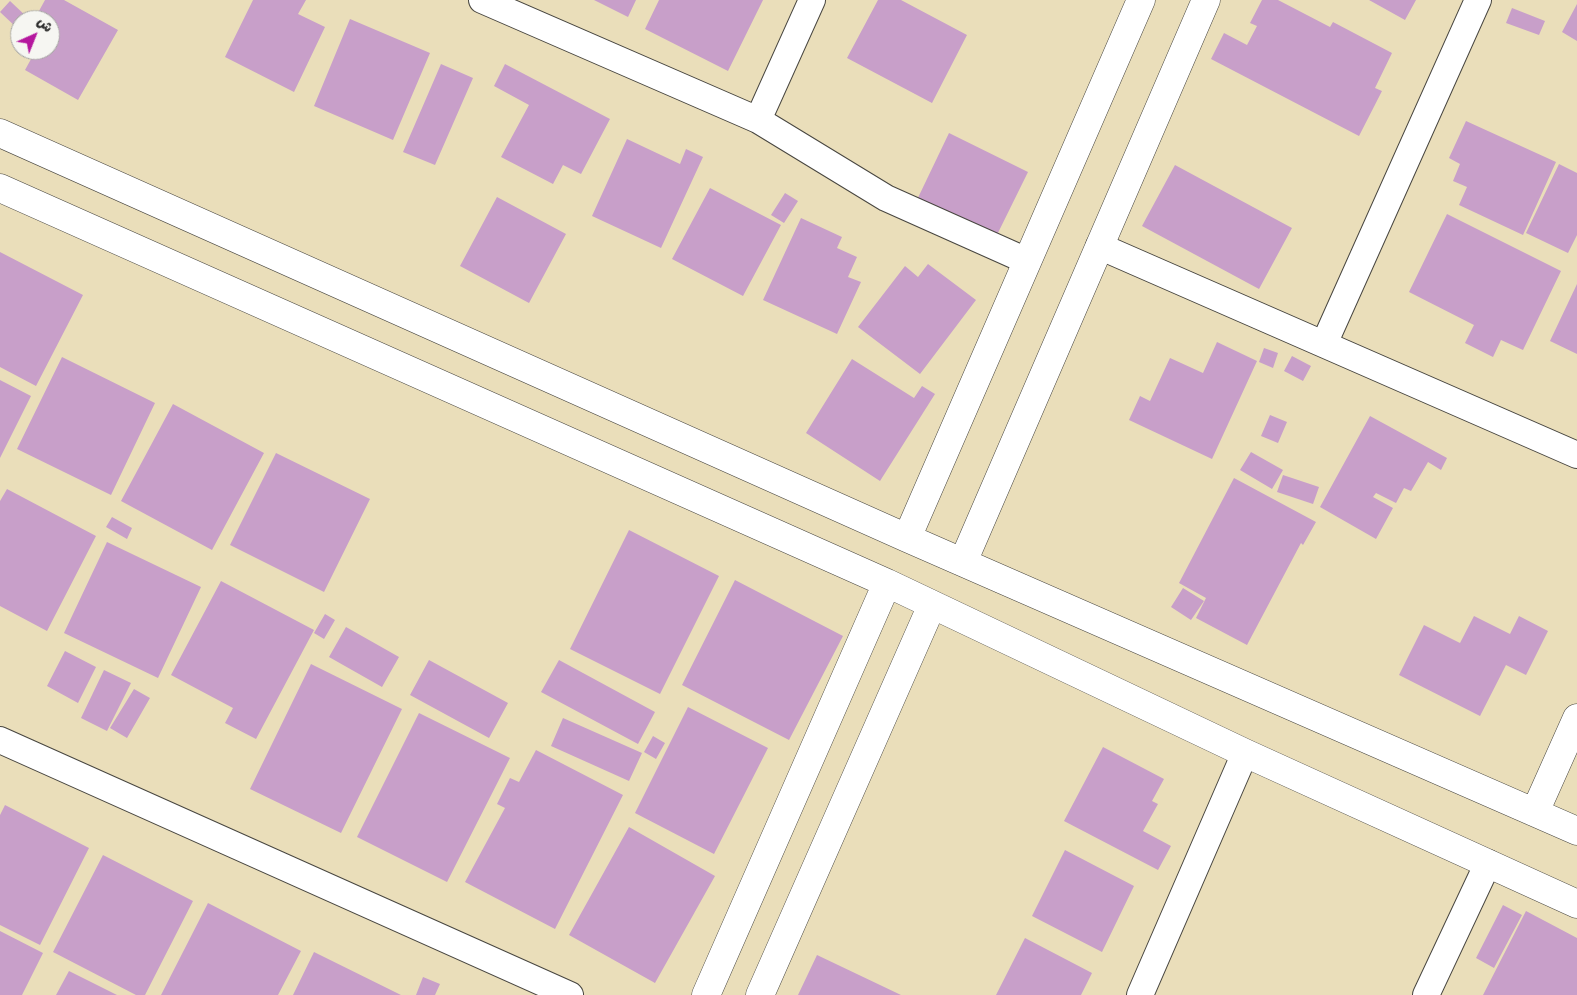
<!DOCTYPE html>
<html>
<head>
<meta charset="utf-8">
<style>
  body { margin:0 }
  #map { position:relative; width:1577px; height:995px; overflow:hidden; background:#eadeba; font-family:Sriracha,"Playpen Sans Arabic",sans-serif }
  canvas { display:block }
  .north { position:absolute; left:10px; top:10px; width:50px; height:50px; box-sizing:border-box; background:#f6f6f2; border:1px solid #a5a5a2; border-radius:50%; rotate:44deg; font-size:14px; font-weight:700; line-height:20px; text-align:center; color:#2b2b2b }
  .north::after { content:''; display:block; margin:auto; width:18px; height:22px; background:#b5179e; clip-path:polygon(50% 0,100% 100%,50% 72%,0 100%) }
</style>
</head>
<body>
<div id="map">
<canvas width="1577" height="995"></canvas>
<div class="north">ش</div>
</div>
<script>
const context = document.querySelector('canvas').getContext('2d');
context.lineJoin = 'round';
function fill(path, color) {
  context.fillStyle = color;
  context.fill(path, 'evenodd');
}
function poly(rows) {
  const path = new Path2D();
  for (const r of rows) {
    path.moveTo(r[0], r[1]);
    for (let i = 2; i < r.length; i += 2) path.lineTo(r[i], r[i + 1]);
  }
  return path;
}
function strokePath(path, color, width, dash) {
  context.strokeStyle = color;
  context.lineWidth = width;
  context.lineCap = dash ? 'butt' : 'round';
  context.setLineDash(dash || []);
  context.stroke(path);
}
fill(poly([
  [45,0,64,0,118,30,78,100,25,70,36,50,50,50,50,20,34,20],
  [253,0,306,0,298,14,325,27,294,92,225,57],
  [594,0,636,0,628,17],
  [659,0,763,0,728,71,645,29],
  [878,0,901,0,967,35,932,103,847,58],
  [1262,0,1278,0,1330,27,1333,22,1392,53,1375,88,1382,91,1359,136,1211,59,1224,33,1247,45,1257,26,1250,23],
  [1369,0,1416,0,1405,20],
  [10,1,27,17,24,20,20,20,17,28,0,12],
  [1577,4,1577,41,1562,32],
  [1512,8,1545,21,1539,35,1506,23],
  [350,19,430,53,393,140,314,106],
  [441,64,473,78,435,165,403,152],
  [505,64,610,119,581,174,563,165,553,184,501,157,529,105,494,86],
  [1466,121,1556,162,1523,235,1459,205,1467,187,1453,181,1460,164,1449,158],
  [949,133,1028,172,993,243,915,204],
  [627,139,680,164,686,149,703,157,661,248,592,216],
  [1559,164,1577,173,1577,235,1568,253,1526,233],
  [1175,165,1292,228,1259,289,1142,226],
  [710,188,781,225,743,296,672,259],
  [785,193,798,201,784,223,771,215],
  [497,197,566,234,529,303,460,266],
  [1447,214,1561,271,1523,350,1501,340,1493,357,1465,343,1474,325,1409,292],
  [801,218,842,237,837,248,857,257,848,277,861,282,837,334,763,300],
  [0,252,83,295,36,386,0,367],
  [928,264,976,300,920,374,858,327,905,266,918,277],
  [1577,284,1577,354,1550,341],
  [1217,342,1257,361,1212,459,1129,420,1140,396,1150,401,1170,358,1203,373],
  [1264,348,1278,353,1273,368,1259,362],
  [1292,356,1311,366,1303,381,1284,371],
  [62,357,155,403,111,495,17,449],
  [852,359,914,398,922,386,935,394,880,481,806,433],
  [0,380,31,396,0,458],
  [173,404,264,453,212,550,121,501],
  [1270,415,1287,422,1278,443,1261,436],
  [1370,416,1447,458,1441,470,1428,462,1411,491,1404,488,1396,503,1376,493,1373,497,1393,508,1376,539,1320,507],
  [1251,452,1283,470,1272,489,1240,470],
  [276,453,370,499,324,592,230,545],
  [1283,475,1319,487,1313,504,1277,492],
  [1234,478,1316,522,1303,545,1301,543,1247,645,1196,618,1206,598,1179,583],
  [7,489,96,536,47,631,0,606,0,501],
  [112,517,132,528,127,539,106,527],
  [629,530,719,576,660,694,570,649],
  [107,542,201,587,158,678,64,633],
  [735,580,843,636,789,740,682,685],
  [221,581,314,630,256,739,225,723,233,708,171,675],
  [1183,588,1204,601,1191,620,1171,607],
  [325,614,335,620,324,639,314,633],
  [1474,616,1510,634,1519,616,1548,631,1526,675,1506,665,1480,716,1399,675,1424,625,1460,643],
  [346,627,399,657,382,687,329,657],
  [65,651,96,667,78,703,47,686],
  [429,660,508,703,489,738,410,695],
  [559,660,655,712,638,744,541,692],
  [311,664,402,709,341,833,250,789],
  [104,670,131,683,107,731,81,718],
  [134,689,150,698,127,738,110,728],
  [688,707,768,748,714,854,635,813],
  [419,713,510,758,447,882,357,837],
  [563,718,642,753,629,781,551,746],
  [653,736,665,743,656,759,644,752],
  [1103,747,1164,779,1152,801,1158,804,1143,831,1171,846,1158,870,1064,821],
  [536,750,623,795,555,929,465,882,505,808,497,804,510,778,519,782],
  [5,805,89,848,40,945,0,925,0,815],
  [629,827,715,876,655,983,569,935],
  [1065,850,1134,886,1102,952,1032,916],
  [103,855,193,901,145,995,136,995,53,952],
  [208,903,301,951,278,995,161,995],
  [1503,905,1522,915,1494,968,1476,958],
  [1526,911,1577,938,1577,995,1483,995],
  [0,931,43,953,22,995,0,995],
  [1025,938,1092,973,1081,995,996,995],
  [314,952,401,995,293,995],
  [817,955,901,995,798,995],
  [69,971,117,995,56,995],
  [423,977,440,984,435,995,416,995]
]), '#c89fc9');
const minor = poly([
  [482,0,758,120,886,198,1027,261],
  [758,120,812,0],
  [1099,246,1577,455],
  [1324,344,1478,0],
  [0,740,570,995],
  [1140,995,1245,753],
  [1426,995,1488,863]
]);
const tertiary = poly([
  [0,133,907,538,1577,831],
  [0,188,887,583,1245,753,1577,904],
  [907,538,1141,0],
  [963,562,1206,0],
  [1535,812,1577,718],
  [706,995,887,583],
  [760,995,932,605]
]);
strokePath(minor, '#484640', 28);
strokePath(tertiary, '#484640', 29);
strokePath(minor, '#fff', 26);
strokePath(tertiary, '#fff', 28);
</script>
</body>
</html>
